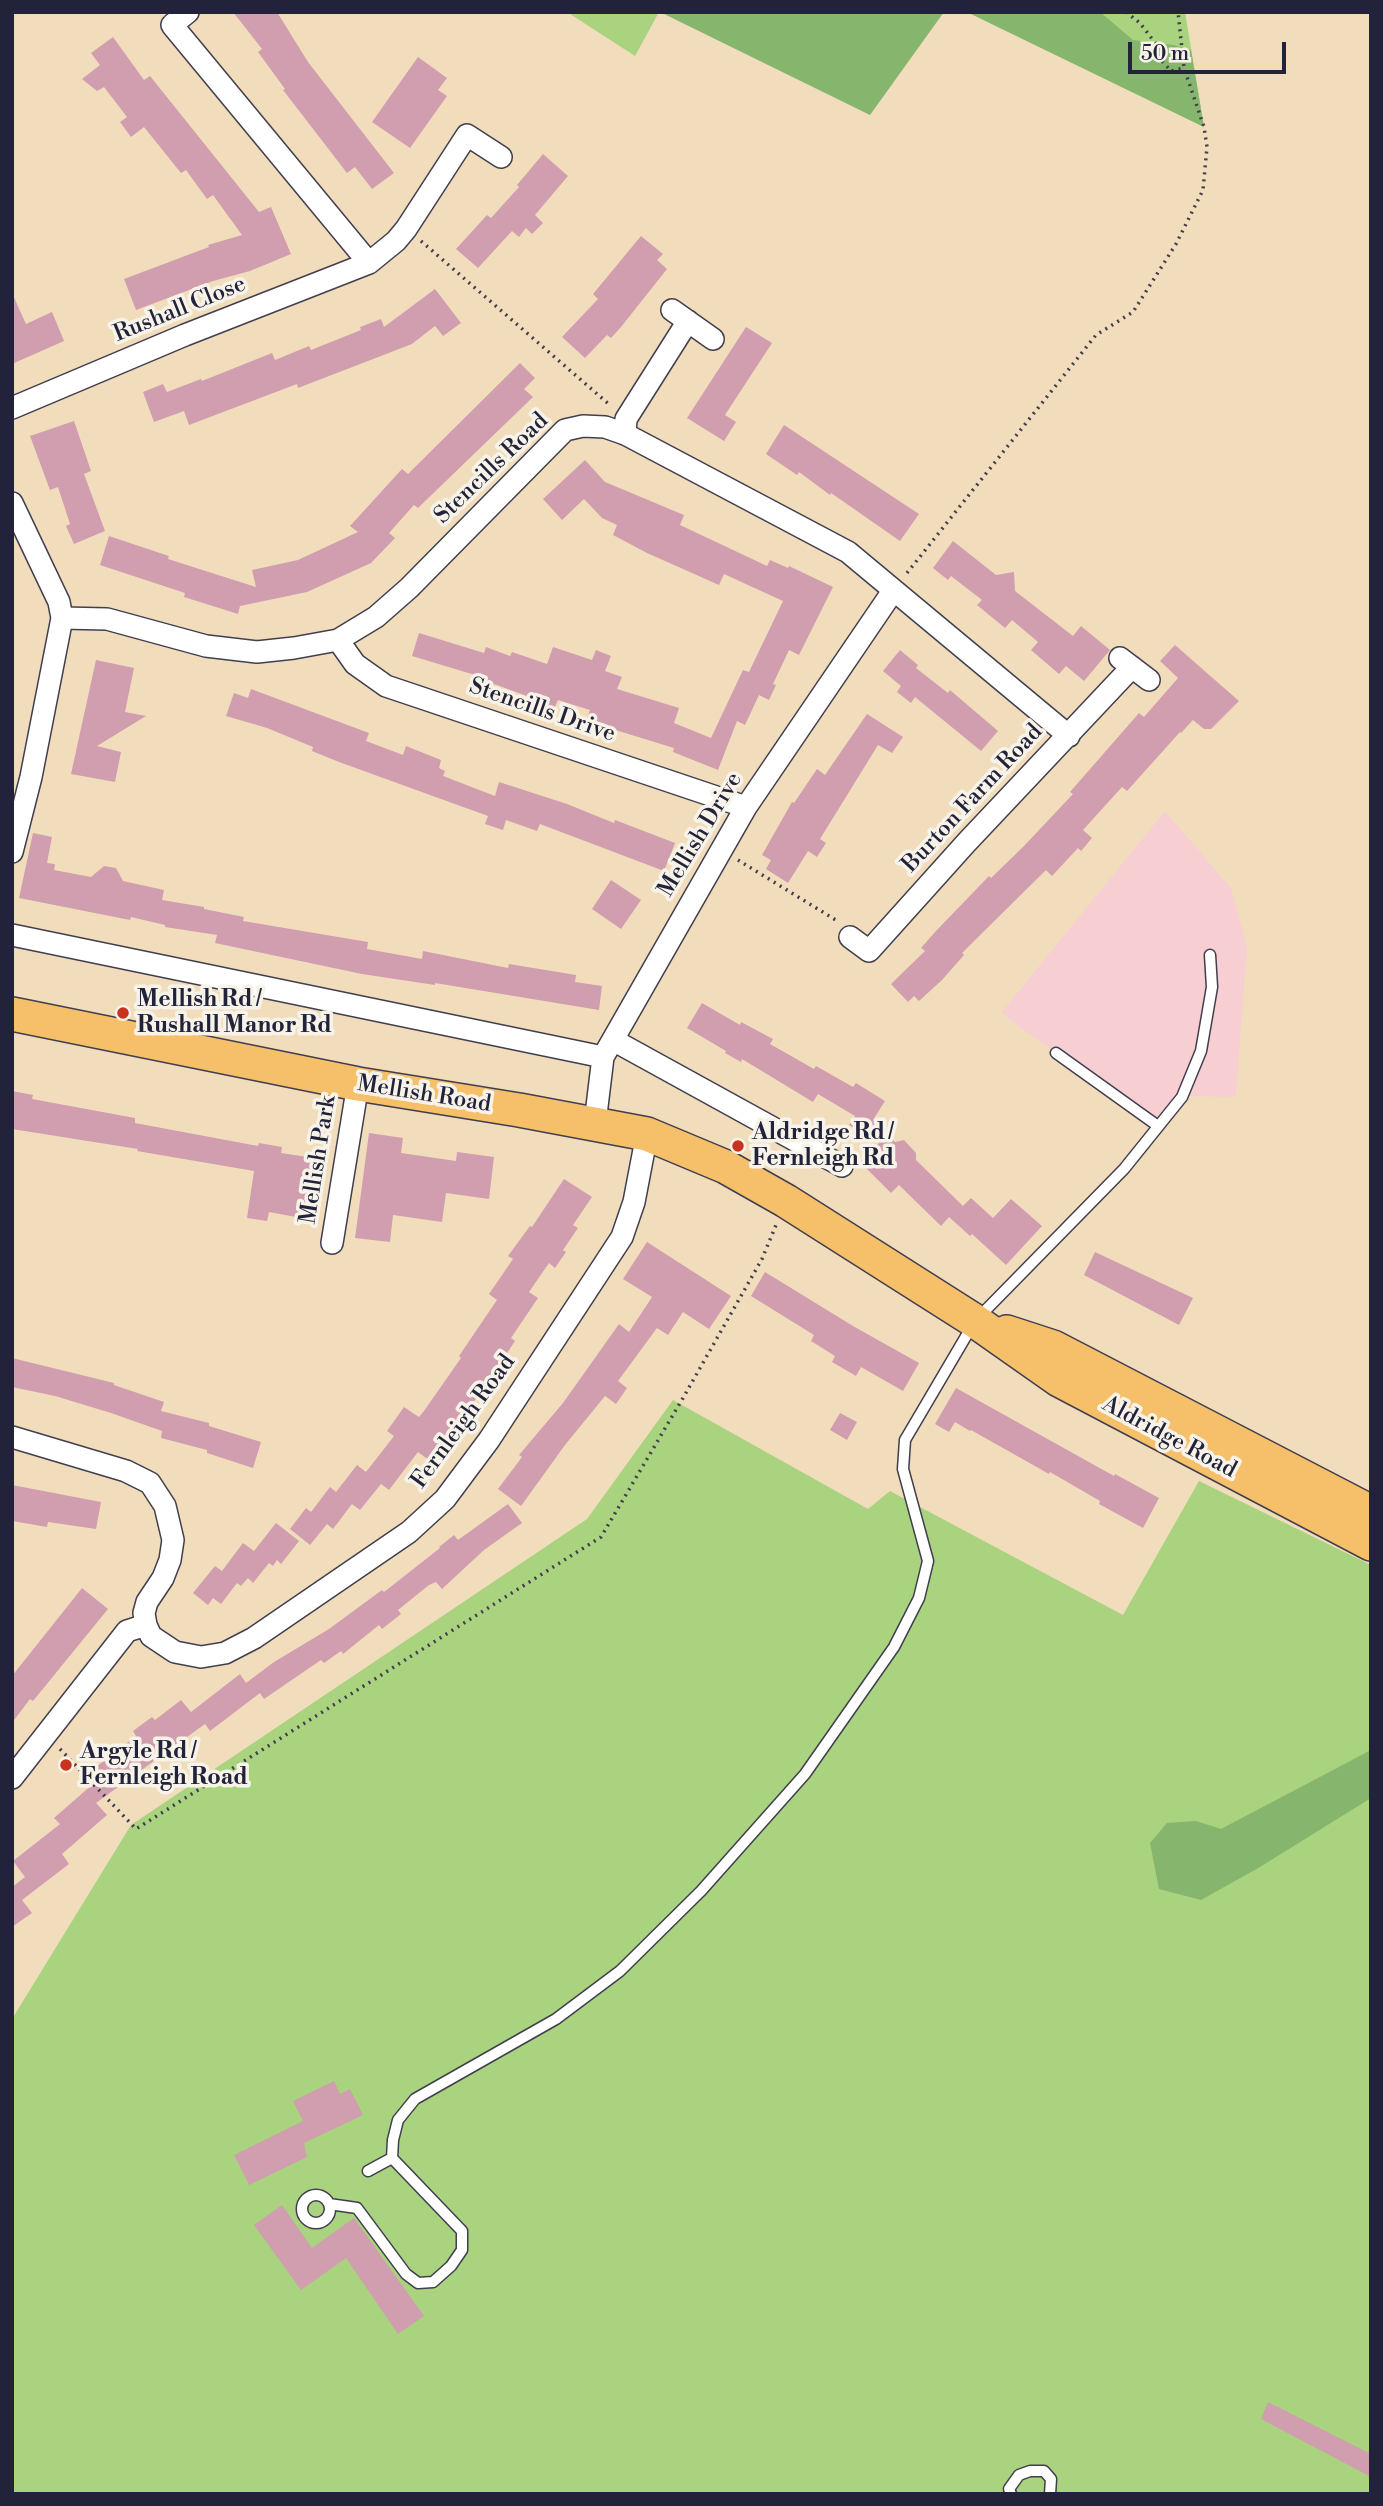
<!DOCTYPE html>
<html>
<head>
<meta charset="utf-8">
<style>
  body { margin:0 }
  #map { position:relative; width:1383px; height:2506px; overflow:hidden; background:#f1ddbc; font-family:"Libre Bodoni",serif }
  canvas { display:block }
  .frame { position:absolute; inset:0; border:14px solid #22223b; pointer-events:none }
  .scale { position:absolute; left:1128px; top:42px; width:158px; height:32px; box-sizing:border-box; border:4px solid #22223b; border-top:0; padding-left:9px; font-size:21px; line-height:24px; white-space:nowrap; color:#22223b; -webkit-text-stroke:5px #f7f3e8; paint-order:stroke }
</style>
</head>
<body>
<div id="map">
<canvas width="1383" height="2506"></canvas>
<div class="frame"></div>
<div class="scale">50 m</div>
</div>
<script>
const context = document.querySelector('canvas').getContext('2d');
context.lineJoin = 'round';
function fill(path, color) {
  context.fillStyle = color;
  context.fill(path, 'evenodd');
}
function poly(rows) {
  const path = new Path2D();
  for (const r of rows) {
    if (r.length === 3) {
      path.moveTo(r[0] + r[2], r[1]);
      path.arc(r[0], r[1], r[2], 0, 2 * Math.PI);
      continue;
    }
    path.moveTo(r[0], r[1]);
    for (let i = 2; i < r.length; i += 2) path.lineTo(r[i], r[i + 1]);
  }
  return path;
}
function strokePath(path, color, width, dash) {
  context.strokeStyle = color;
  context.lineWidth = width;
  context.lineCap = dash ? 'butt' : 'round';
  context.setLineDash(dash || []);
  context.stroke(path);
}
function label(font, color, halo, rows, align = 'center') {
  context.font = font + ' "Libre Bodoni",serif';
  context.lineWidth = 7;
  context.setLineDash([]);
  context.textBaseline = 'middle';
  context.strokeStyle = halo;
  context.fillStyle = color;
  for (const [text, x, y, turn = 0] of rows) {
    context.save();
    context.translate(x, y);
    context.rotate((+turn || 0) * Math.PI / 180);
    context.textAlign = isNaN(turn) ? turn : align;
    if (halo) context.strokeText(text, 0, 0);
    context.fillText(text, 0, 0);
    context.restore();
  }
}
fill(poly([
  [1165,811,1231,888,1247,947,1236,1097,1179,1096,1150,1123,1001,1013]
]), '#f7cfd3');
fill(poly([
  [567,12,659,12,635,56],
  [967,12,1185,12,1204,127],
  [673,1400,868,1509,890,1491,1123,1615,1199,1481,1371,1565,1371,2494,12,2494,12,2019,131,1825,587,1519]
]), '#a9d37e');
fill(poly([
  [660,12,944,12,870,115],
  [967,12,1100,12,1133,40,1174,45,1191,50,1204,127],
  [1371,1750,1371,1798,1260,1867,1201,1900,1159,1889,1150,1843,1167,1823,1196,1821,1221,1829]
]), '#86b56d');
fill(poly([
  [233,12,277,12,308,62,394,173,372,189,355,167,347,173,283,90,285,89,258,52,262,49],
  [113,37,144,80,150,76,259,212,271,207,291,254,250,271,213,281,136,310,124,279,209,247,208,245,242,235,213,195,207,199,186,170,181,173,144,127,131,137,120,122,127,117,104,87,97,91,82,79,100,65,91,53],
  [418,57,447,78,438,90,447,96,410,148,372,122],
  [543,154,568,176,535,215,543,223,532,234,526,228,519,237,512,231,478,268,456,249,487,215,491,218,519,187,517,185],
  [641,236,663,254,657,260,667,269,621,327,611,338,607,335,585,358,562,337,598,299,593,294],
  [435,289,461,323,443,336,435,326,412,344,298,388,297,384,189,425,184,411,154,422,143,392,163,384,167,392,201,379,202,381,272,353,275,360,309,346,311,350,361,330,360,327,381,319,384,327],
  [12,293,26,324,52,312,64,341,12,364],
  [746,327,772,343,725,415,736,422,724,441,687,418],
  [520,363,535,378,524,389,533,397,418,508,414,505,389,533,395,538,371,563,307,592,240,606,238,614,184,597,185,593,100,565,109,536,169,556,168,559,256,587,252,570,298,560,358,532,350,526,402,469,408,474],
  [74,421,91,471,84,474,105,531,74,544,66,526,70,524,58,487,50,490,30,436],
  [784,425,919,514,900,541,831,493,830,495,799,472,797,475,766,454],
  [585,460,605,482,684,515,680,525,767,566,770,560,788,568,789,566,833,587,799,655,789,650,773,684,776,685,769,700,759,695,745,725,737,721,718,770,673,752,674,748,586,721,590,710,558,700,554,709,534,702,535,699,475,677,475,675,412,656,419,633,484,653,486,647,510,656,512,652,547,664,553,647,592,660,596,650,611,656,605,671,622,677,617,689,679,708,674,723,711,738,743,670,749,672,783,601,724,574,719,585,647,553,613,535,617,525,602,518,584,499,562,520,543,499],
  [953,541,996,575,1014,572,1015,591,1073,636,1081,626,1110,650,1084,681,1066,666,1059,674,1031,650,1038,642,1012,620,1005,628,977,605,982,600,951,576,948,580,933,568],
  [1175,645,1239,701,1211,729,1204,729,1193,720,1181,733,1180,732,1127,791,1122,787,1083,830,1092,838,1081,851,1078,848,1052,876,1046,870,962,953,964,955,942,980,919,1001,914,996,908,1002,891,984,925,951,921,948,935,932,989,876,991,878,1023,847,1073,794,1070,792,1139,713,1144,717,1178,678,1160,661],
  [900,650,918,665,916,668,948,693,950,690,998,731,981,751,915,697,911,703,897,692,901,686,883,671],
  [96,660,134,668,125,712,146,716,97,746,121,752,115,782,71,774],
  [251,689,369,733,366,741,403,755,406,746,441,760,439,768,445,771,443,776,495,796,499,782,567,804,614,823,615,820,675,843,664,871,540,824,537,831,506,820,503,830,485,824,488,816,339,762,312,751,313,747,267,728,226,716,234,693,248,698],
  [867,714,903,737,892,753,878,745,820,839,826,843,817,857,808,851,788,883,766,869,771,860,762,855,792,802,794,803,817,769,825,775],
  [33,833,52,837,47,863,55,864,54,870,91,877,104,866,116,868,123,881,164,890,162,900,204,907,204,909,244,917,243,921,368,942,367,949,422,959,423,951,508,968,509,964,576,975,575,982,602,986,599,1010,435,983,435,985,362,974,215,943,217,935,165,927,165,925,131,917,130,920,19,898],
  [611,880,641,900,621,929,592,909],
  [702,1003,740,1025,741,1022,773,1039,770,1044,814,1069,816,1066,853,1087,856,1083,885,1101,873,1120,895,1142,904,1140,916,1153,916,1160,963,1206,971,1198,993,1218,1011,1199,1042,1226,1006,1265,972,1234,970,1236,949,1217,941,1226,899,1185,891,1193,860,1162,879,1143,849,1125,855,1116,818,1094,813,1102,742,1059,741,1062,725,1053,726,1051,687,1028],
  [12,1091,33,1095,32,1099,135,1118,135,1123,258,1146,259,1143,282,1147,281,1153,320,1159,307,1219,269,1212,267,1221,247,1218,254,1171,137,1151,138,1149,12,1129],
  [369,1133,403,1138,401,1153,456,1161,457,1152,494,1157,489,1199,446,1193,442,1222,393,1215,390,1242,355,1238],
  [564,1179,592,1197,573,1225,578,1228,563,1250,566,1252,555,1268,549,1263,529,1292,538,1298,511,1338,515,1341,487,1384,467,1411,464,1409,429,1460,418,1452,389,1490,381,1484,360,1510,352,1504,333,1529,327,1524,310,1545,290,1529,306,1508,311,1512,330,1487,336,1492,357,1465,366,1472,394,1436,387,1431,404,1407,419,1417,424,1411,461,1358,459,1356,497,1300,489,1294,513,1259,508,1256,530,1226,532,1227],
  [647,1242,731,1296,709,1329,683,1312,668,1335,657,1328,618,1381,627,1388,616,1404,605,1396,565,1445,521,1506,498,1489,522,1457,519,1455,563,1403,619,1324,629,1332,652,1297,623,1279],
  [1095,1252,1193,1298,1179,1325,1084,1275],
  [765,1272,853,1326,919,1363,903,1391,861,1367,856,1376,832,1362,835,1356,811,1341,814,1335,751,1296],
  [12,1358,114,1383,114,1385,164,1402,161,1411,209,1423,209,1426,261,1442,253,1468,207,1453,207,1450,161,1438,162,1431,111,1413,55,1396,12,1387],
  [956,1388,1114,1476,1115,1474,1159,1498,1143,1528,1099,1504,1100,1501,1050,1472,1049,1474,971,1430,970,1431,955,1422,949,1432,935,1424],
  [840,1413,857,1422,847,1440,830,1430],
  [12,1485,101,1502,96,1529,48,1522,47,1527,12,1521],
  [508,1504,522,1523,484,1550,442,1589,436,1582,429,1585,398,1610,401,1614,382,1629,379,1625,343,1654,341,1651,324,1663,321,1660,264,1699,260,1693,210,1731,205,1724,96,1803,107,1815,62,1854,69,1864,22,1900,32,1913,12,1927,12,1887,25,1877,13,1861,60,1824,54,1818,102,1776,96,1767,136,1736,133,1731,152,1717,155,1720,181,1700,191,1712,240,1674,246,1683,274,1662,329,1629,382,1590,384,1592,440,1548,439,1547,454,1535,458,1540],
  [276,1523,299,1541,281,1564,277,1560,273,1566,269,1563,253,1583,248,1578,241,1586,237,1583,221,1604,213,1598,208,1605,193,1593,215,1566,222,1571,243,1543,254,1551],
  [82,1588,108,1609,33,1701,30,1699,12,1723,12,1676],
  [334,2081,340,2094,350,2089,363,2115,304,2143,307,2157,249,2185,234,2155,303,2121,293,2101],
  [282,2205,312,2248,354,2218,424,2316,398,2334,346,2258,301,2290,254,2225],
  [1268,2402,1371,2454,1371,2477,1261,2419]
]), '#d09eaf');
const lane = poly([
  [1056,1053,1158,1126],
  [368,2171,392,2158],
  [316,2209,14],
  [329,2204,357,2208,406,2274,418,2283,433,2282,451,2266,462,2250,462,2231,392,2158,393,2140,398,2120,415,2099,556,2019,620,1971,701,1891,805,1774,894,1647,919,1598,928,1561,903,1469,905,1440,975,1321,1124,1169,1182,1097,1201,1051,1212,987,1210,955],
  [1011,2494,1009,2489,1019,2475,1030,2471,1044,2471,1051,2479,1050,2494]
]);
const street = poly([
  [188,12,172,25,369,263],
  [672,310,713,339],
  [12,408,185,335,369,263,396,241,406,229,467,135,501,157],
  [625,434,626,419,688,321],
  [12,503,59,602,62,618,31,777,12,852],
  [62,618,107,619,206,646,257,652,294,648,338,640,376,617,409,588,565,430,583,426,605,427,625,434,848,552,1069,736],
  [338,640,355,664,386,686,746,807],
  [1120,658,1149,680],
  [12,935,603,1057],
  [850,937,869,951,967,842,1132,667],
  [613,1040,842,1166],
  [595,1123,603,1057,746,807,893,591],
  [332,1243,358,1084],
  [12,1437,126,1471,150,1483,165,1506,173,1540,170,1560,163,1578,147,1602,144,1613,146,1625,151,1636,175,1652,201,1657,225,1653,254,1638,409,1532,445,1499,489,1440,622,1237,634,1202,647,1134],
  [12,1778,127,1631,146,1625]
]);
const primary = poly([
  [12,1014,358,1084,519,1110,647,1134,726,1167,786,1201,975,1321,1059,1380,1371,1544],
  [1007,1332,1053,1347,1371,1512]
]);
strokePath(lane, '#413e4e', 13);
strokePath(street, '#413e4e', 24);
strokePath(primary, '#413e4e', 36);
strokePath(poly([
  [806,12,810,12],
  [1126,12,1140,23,1159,48,1161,60,1171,71,1184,68],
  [421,241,611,406],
  [907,573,1096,335,1133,312,1176,244,1203,190,1207,147,1204,127,1184,68,1178,12],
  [738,860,839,922],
  [60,1749,136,1829,601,1537,683,1398,762,1259,776,1225]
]), '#413e4e', 3.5, [2, 5]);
strokePath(lane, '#fff', 10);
strokePath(street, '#fff', 21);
strokePath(primary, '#f6c06b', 33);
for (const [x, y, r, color] of [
  [123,1013,7,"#c8321e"],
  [738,1146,7,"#c8321e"],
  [66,1765,7,"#c8321e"]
]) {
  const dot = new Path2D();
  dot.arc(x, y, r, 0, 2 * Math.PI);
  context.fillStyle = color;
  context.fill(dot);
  strokePath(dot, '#f7f3e8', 2.5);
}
label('23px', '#22223b', '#f7f3e8', [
  ["Rushall Close",180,310,-22],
  ["Stencills Road",492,469,-44],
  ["Stencills Drive",542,711,19],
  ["Burton Farm Road",973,799,-47],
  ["Mellish Drive",701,835,-59],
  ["Mellish Road",424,1095,9],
  ["Mellish Park",319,1160,-81],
  ["Fernleigh Road",464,1422,-54],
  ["Aldridge Road",1169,1438,28]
]);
label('bold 23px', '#22223b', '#f7f3e8', [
  ["Mellish Rd /",137,1000],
  ["Rushall Manor Rd",137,1026],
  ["Aldridge Rd /",752,1133],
  ["Fernleigh Rd",752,1159],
  ["Argyle Rd /",80,1752],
  ["Fernleigh Road",80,1778]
], 'left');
</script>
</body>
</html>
